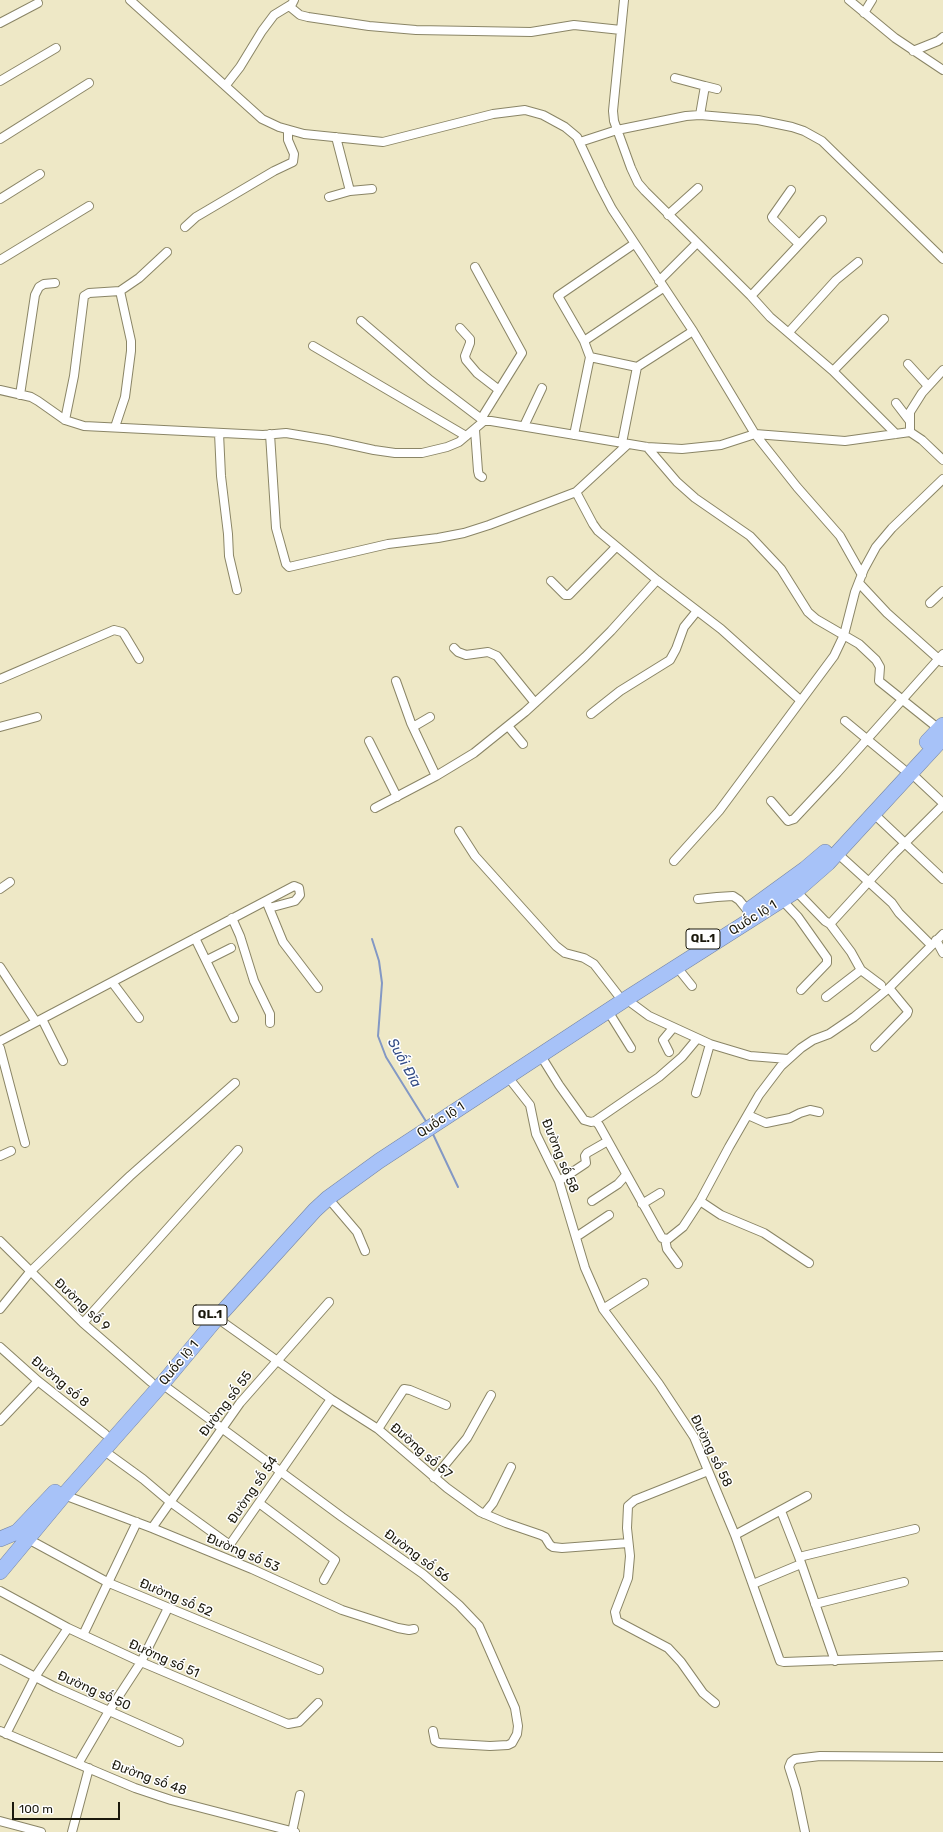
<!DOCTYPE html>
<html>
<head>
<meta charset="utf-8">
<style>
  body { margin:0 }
  #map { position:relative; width:943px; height:1832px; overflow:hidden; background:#eee8c6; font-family:Rubik,sans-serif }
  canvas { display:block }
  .scale { position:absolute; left:12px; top:1802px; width:108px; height:18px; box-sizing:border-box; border:2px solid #1a180c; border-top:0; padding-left:5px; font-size:12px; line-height:14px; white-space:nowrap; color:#1a180c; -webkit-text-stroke:3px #fff; paint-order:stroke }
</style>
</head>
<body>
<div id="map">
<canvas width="943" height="1832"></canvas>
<div class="scale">100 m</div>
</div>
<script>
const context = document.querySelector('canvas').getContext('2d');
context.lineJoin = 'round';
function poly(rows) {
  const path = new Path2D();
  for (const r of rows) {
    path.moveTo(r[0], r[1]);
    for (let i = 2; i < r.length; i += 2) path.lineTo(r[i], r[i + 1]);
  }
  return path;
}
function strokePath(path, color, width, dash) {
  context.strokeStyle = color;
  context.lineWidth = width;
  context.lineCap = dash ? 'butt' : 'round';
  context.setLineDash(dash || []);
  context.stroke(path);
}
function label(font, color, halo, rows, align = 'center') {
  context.font = font + ' Rubik,sans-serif';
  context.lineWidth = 3;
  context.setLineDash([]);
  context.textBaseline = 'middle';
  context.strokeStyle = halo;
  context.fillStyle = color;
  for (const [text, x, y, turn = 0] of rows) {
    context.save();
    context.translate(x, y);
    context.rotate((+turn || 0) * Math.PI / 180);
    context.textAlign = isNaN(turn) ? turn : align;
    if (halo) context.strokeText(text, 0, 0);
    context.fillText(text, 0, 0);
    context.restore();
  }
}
strokePath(poly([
  [372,939,379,961,382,983,378,1036,386,1057,427,1123],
  [432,1132,458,1187]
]), '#8398c4', 2);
const street = poly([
  [130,0,262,119,279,127,304,134,383,142,493,114,525,110,543,115,565,127,577,137,601,188,612,209,693,331,755,434,797,487,840,536,862,575],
  [624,0,613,111,614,121,631,168,638,183,645,191,751,296],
  [849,0,895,38,943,70],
  [289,6,300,15,308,17,369,26,416,30,531,32,574,25,621,30],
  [864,13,872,0],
  [0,23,38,3],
  [913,51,938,41,943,37],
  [675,78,705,86],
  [0,81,56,48],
  [226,85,240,67,262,31,274,15,292,4,294,0],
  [700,115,705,86,717,89],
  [336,137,350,191,372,189],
  [0,139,89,83],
  [580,142,617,130,686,116,700,115,758,120,792,127,804,131,822,141,943,259],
  [791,190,772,217,773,219,799,244],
  [329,197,350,191],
  [0,199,40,174],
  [668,215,698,188],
  [822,220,751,296,770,317,833,371,896,434],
  [185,227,196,217,274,171,293,162,294,154,288,140,288,130],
  [634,244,558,296,584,341,590,357,637,367,693,331],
  [0,260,89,206],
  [475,267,522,353,481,419],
  [659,281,697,243],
  [361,321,430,380,484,421],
  [460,328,470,339,470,343,465,356,466,360,477,373,499,390],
  [789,332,836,280,858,262],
  [584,341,663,288],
  [313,346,466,436],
  [908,364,928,386],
  [833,371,884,319],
  [0,390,31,397,38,401,65,420,84,426,263,435,286,433,328,440,374,450,395,453,422,453,447,447,459,442,484,421,491,421,647,447,682,449,721,445,755,434,845,441,910,432,922,440,943,460],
  [20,395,35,295,39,287,44,284,55,283],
  [896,403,909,420],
  [65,420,74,376,84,296,89,293,120,291,139,278,167,252],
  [524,426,542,388],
  [115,427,125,397,131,351,131,341,120,291],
  [475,430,478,471,479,475,482,477],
  [910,432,910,412,922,393,943,370],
  [219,433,221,476,228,534,229,556,237,590],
  [270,434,276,528,286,564,289,567,388,544,438,538,464,533,489,525,576,492,593,524,598,531,657,580,721,629,800,700],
  [574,435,590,357],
  [622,443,637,367],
  [647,447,677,482,695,498,750,536,781,569,808,612,816,619,859,644,876,660,880,667,879,681,939,729],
  [576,492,628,444],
  [551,581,565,595,569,595,616,547],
  [859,583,887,613,942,662],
  [930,603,943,591],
  [454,648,458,652,466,655,488,652,497,656,535,703],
  [0,679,114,630,122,632,124,634,139,659],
  [396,681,411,723,436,776],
  [591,714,620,691,670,660,676,649,684,627,697,611],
  [845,721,903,769],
  [508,726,523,744],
  [0,727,37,717],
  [413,727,430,717],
  [369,741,397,797],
  [911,773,943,803],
  [771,801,788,821,794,819,837,773,943,654],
  [375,808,436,776,474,753,525,712,585,657,611,631,657,580],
  [874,814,943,879],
  [459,831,475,856,556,946,565,953,584,958,594,964,618,995],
  [837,853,892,903,899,913,931,945],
  [674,861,719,811,834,656,844,635,855,592,864,569,876,547,892,528,943,479],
  [0,889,10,882],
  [796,891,825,921,830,924,894,854,943,805],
  [698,899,717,897,733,896,739,900,748,911],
  [782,900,798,917,827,958,827,963,801,990],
  [267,903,283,942,318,988],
  [232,918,240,936,254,981,270,1014,270,1023],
  [195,938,234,1018],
  [936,940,943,953],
  [207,960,231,948],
  [676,966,692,986],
  [0,967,36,1022],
  [861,970,881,985],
  [112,982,139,1018],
  [826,997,861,970,851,952,830,924],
  [626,999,649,1016,710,1044,750,1056,788,1059],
  [608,1011,631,1048],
  [42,1019,63,1061],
  [0,1041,294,886,299,888,300,895,295,901,269,908],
  [875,1047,907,1014,908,1011,889,988],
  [0,1048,25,1143],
  [669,1052,663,1040,673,1028],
  [541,1056,559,1085,584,1120,591,1122,595,1121,599,1125,662,1238,668,1239,683,1227,700,1201,729,1147,759,1095,781,1066,801,1048,813,1040,829,1034,854,1017,889,988,943,934],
  [508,1077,530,1105,536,1134,559,1181,585,1268,603,1309,659,1384,694,1437,735,1535,780,1661,784,1662,943,1656],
  [696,1093,710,1044],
  [748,1115,766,1123,790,1118,800,1113,810,1110,819,1112],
  [595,1121,659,1077,682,1057,697,1039],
  [0,1156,11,1151],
  [559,1181,586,1163,585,1156,587,1153,608,1141],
  [328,1198,357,1232,365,1251],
  [592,1201,618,1184,626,1175],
  [700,1201,721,1215,764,1233,809,1263],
  [642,1204,660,1193],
  [576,1237,609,1215],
  [665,1239,667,1249,678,1264],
  [0,1241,83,1323,151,1382],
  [0,1309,30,1272,91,1213,130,1176,235,1083],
  [603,1309,644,1283],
  [217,1318,331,1399,378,1429,447,1488,480,1512,506,1523,541,1535,545,1537,550,1545,553,1547,562,1548,628,1543],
  [83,1323,238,1150],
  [0,1347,38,1381,105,1434],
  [162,1384,342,1517,423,1574,459,1605,479,1626,515,1708,518,1726,517,1734,512,1743,508,1745,490,1746,439,1743,435,1741,433,1731],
  [0,1421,38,1381],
  [378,1429,404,1389,410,1390,446,1405],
  [103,1450,143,1479,169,1501,227,1543,231,1543,331,1399],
  [708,1471,635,1500,628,1506,627,1528,630,1556,628,1578,615,1612,617,1621,668,1648,681,1662,703,1693,715,1703],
  [434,1478,467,1438,491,1395],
  [64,1495,152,1528,252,1569,342,1610,398,1628,409,1630,414,1629],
  [259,1503,335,1560,324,1580],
  [781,1511,799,1557,835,1661],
  [484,1514,493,1503,511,1467],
  [152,1528,240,1403,329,1302],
  [735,1535,807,1496],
  [28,1539,109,1583,319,1670],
  [799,1557,915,1529],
  [753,1584,801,1564],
  [0,1591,68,1628,141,1662,288,1724,299,1722,318,1703],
  [815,1604,904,1582],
  [83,1635,137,1522],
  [0,1659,55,1687,179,1742],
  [0,1731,135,1788,171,1800,295,1832],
  [6,1734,35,1677,68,1628],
  [78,1764,109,1711,141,1662,168,1608],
  [0,1821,41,1832],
  [72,1832,89,1768],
  [292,1832,300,1795],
  [805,1832,796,1789,789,1767,791,1762,795,1759,820,1756,943,1757]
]);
const highway = poly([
  [927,742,943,725],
  [750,909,805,869,825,852],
  [0,1539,17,1532,55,1492],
  [0,1572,64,1495,162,1384,217,1318,315,1210,328,1198,379,1161,626,999,796,891,828,863,943,738]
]);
strokePath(street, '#8a8566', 10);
strokePath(highway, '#7686a5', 16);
strokePath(street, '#fff', 8);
strokePath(highway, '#a7c2f8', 15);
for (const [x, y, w] of [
  [703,939,34],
  [210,1315,34]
]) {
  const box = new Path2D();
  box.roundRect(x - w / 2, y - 10, w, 20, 3);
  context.fillStyle = '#fff';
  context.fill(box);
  strokePath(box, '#1a180c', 1);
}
label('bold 12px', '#1a180c', null, [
  ["QL.1",703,939],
  ["QL.1",210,1315]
]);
label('13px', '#1a180c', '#fff', [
  ["Quốc lộ 1",753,918,-32],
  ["Quốc lộ 1",441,1120,-33],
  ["Đường số 58",560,1156,68],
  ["Đường số 9",82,1305,43],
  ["Quốc lộ 1",179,1363,-50],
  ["Đường số 8",60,1382,40],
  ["Đường số 55",226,1404,-53],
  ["Đường số 57",421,1451,41],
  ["Đường số 58",711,1451,64],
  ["Đường số 54",253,1490,-56],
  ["Đường số 53",243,1553,23],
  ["Đường số 56",417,1556,37],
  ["Đường số 52",176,1598,23],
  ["Đường số 51",164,1659,24],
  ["Đường số 50",94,1691,24],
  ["Đường số 48",149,1778,20]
]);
label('italic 14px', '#334c85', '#fff', [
  ["Suối Đĩa",404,1063,61]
]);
</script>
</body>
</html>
